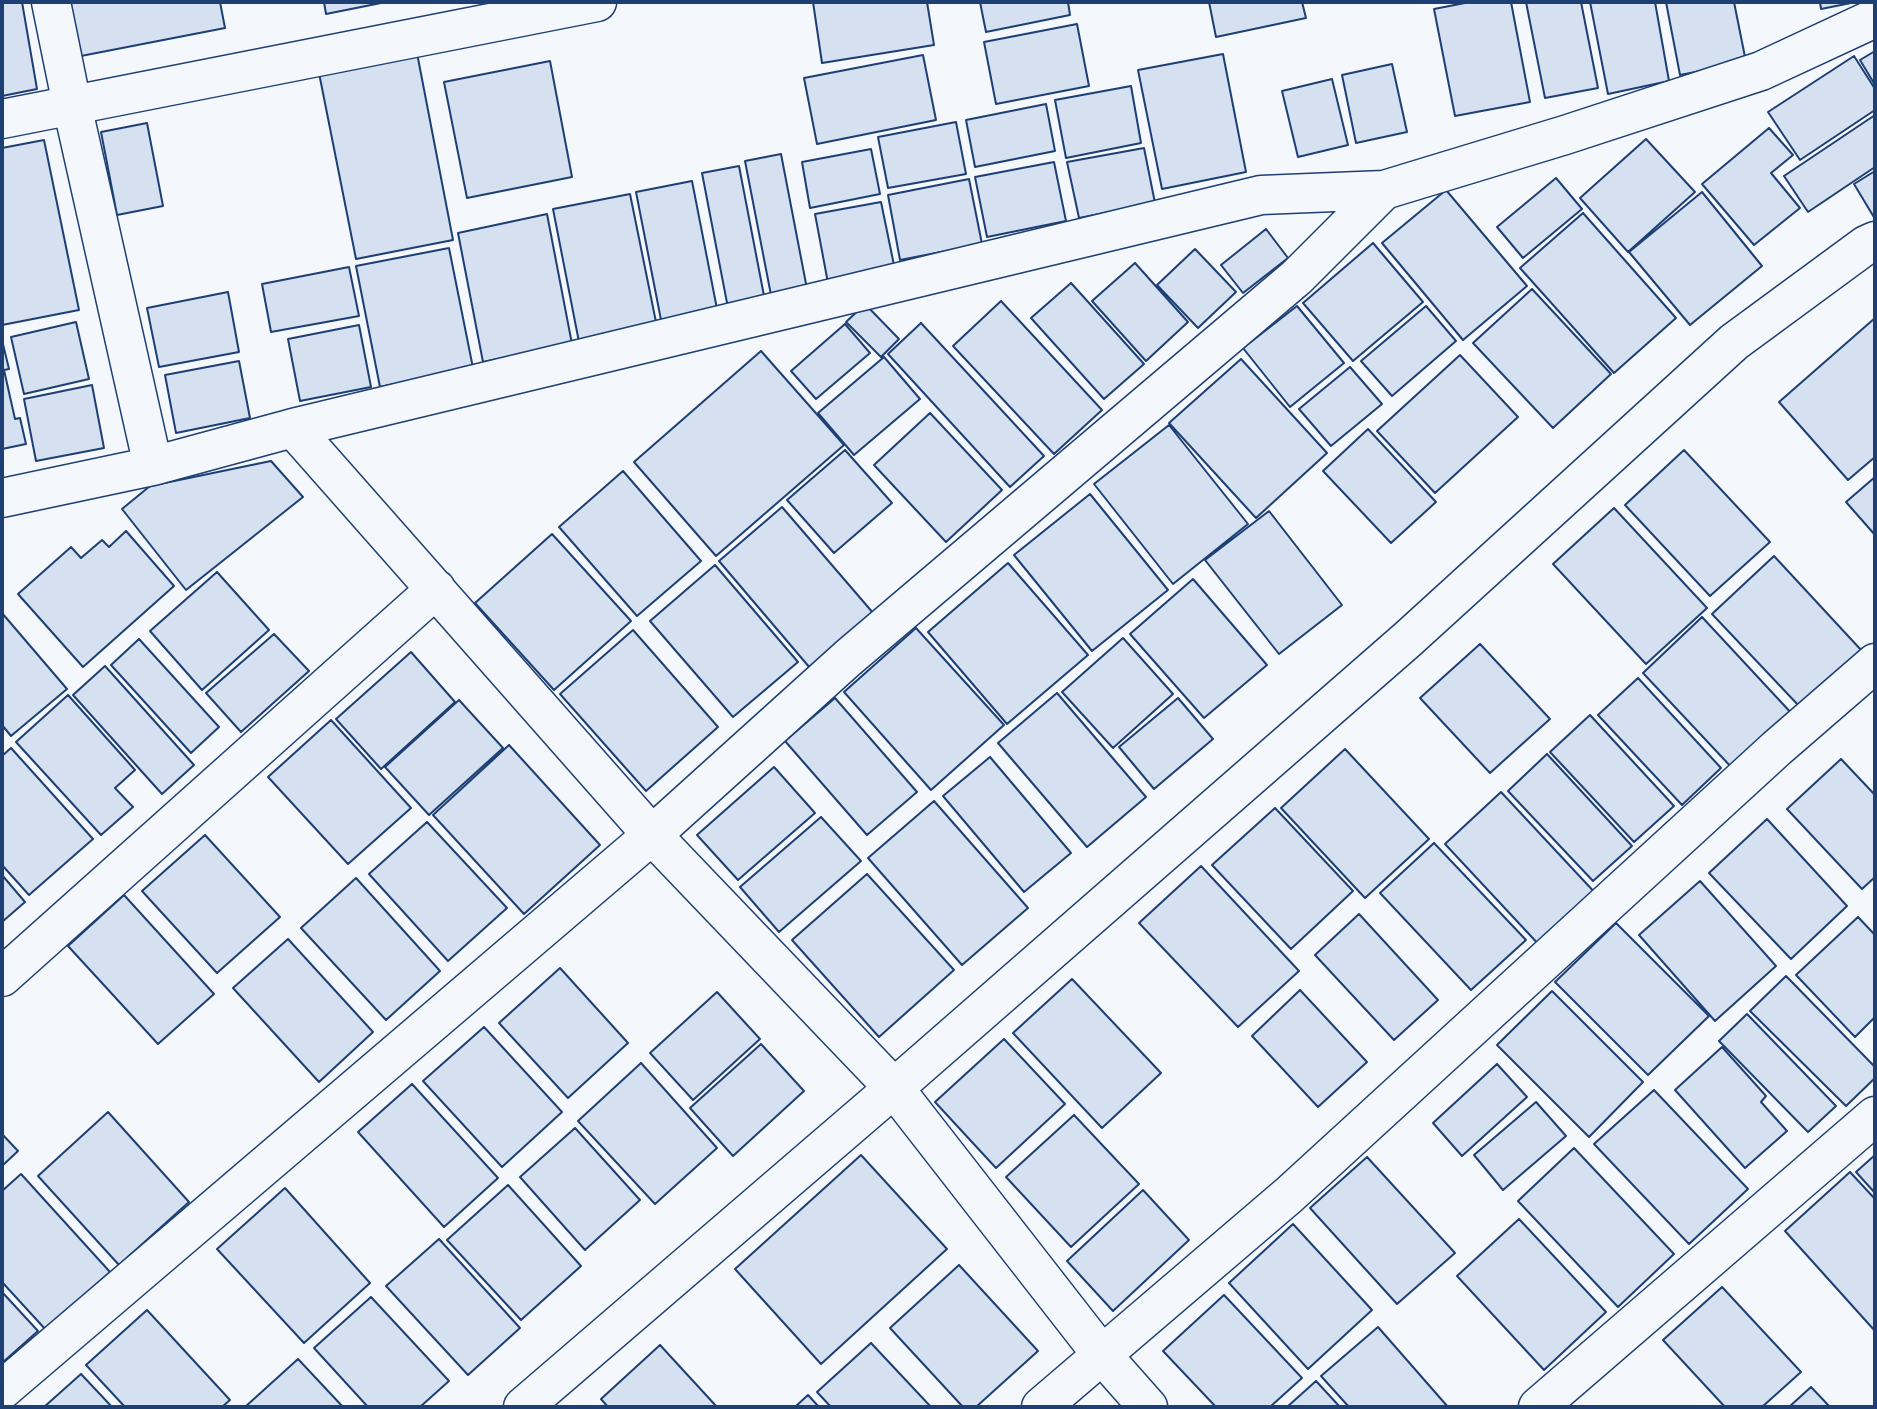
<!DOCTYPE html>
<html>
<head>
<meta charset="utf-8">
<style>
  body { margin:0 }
  #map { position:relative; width:1877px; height:1409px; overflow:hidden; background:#f4f7fb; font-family:Inter,sans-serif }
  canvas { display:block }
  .frame { position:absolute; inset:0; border:4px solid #1d3f73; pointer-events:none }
</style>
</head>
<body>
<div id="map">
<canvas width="1877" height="1409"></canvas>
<div class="frame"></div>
</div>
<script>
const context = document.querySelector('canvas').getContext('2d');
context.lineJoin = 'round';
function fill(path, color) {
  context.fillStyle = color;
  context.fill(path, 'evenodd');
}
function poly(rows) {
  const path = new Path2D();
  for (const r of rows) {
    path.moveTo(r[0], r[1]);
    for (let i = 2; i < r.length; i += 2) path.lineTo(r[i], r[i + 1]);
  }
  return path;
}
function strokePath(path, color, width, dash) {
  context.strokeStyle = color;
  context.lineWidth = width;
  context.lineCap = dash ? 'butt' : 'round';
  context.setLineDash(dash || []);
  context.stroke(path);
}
const building = poly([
  [2,2,22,2,37,89,2,96,2,2],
  [70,2,220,2,225,28,81,56,70,2],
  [324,2,386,2,326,14,324,2],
  [813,2,927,2,934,45,822,63,813,2],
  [980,2,1068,2,1070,15,986,32,980,2],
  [1209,2,1302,2,1306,18,1216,37,1209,2],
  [1470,2,1511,2,1530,102,1455,116,1434,9,1470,2],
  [1526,2,1581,2,1598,88,1545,98,1526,2],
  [1590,2,1655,2,1669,81,1608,94,1590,2],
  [1666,2,1734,2,1746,62,1680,75,1666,2],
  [1820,2,1856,2,1821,9,1820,2],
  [1077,24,1089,86,996,104,984,42,1077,24],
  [1875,51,1875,85,1860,60,1875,51],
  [417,53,453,240,356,259,319,73,417,53],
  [1223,54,1246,172,1162,189,1138,70,1223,54],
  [923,55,936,120,817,144,804,78,923,55],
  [1854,56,1875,89,1875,110,1800,160,1768,112,1854,56],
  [550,61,572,177,467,198,444,82,550,61],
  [1392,64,1407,132,1356,143,1342,75,1392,64],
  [1332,79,1348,145,1298,157,1282,91,1332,79],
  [1131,86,1141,143,1066,158,1055,100,1131,86],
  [1046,104,1055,151,975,167,966,120,1046,104],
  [1875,115,1875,167,1808,212,1784,176,1875,115],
  [956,122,966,174,888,188,878,137,956,122],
  [147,123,163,206,117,215,101,132,147,123],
  [1769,128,1793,155,1771,173,1800,208,1754,245,1702,184,1769,128],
  [1646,139,1695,192,1628,252,1580,198,1646,139],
  [44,140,79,310,2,325,2,148,44,140],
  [1144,148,1155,203,1079,218,1067,162,1144,148],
  [871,149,880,194,810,208,802,162,871,149],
  [781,154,807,289,771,295,745,161,781,154],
  [1054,162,1066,221,987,237,975,177,1054,162],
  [739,166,765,301,728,308,702,173,739,166],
  [1875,171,1875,219,1854,184,1875,171],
  [1556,178,1582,209,1523,258,1497,227,1556,178],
  [969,179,982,244,900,260,888,195,969,179],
  [692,181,718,314,662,325,636,192,692,181],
  [1446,190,1527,286,1463,340,1382,243,1446,190],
  [1702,192,1762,266,1690,325,1629,252,1702,192],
  [630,194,657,327,579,342,553,209,630,194],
  [881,202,895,270,828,283,815,214,881,202],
  [1583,213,1676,318,1614,373,1520,268,1583,213],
  [547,214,572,344,483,362,458,233,547,214],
  [1266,229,1288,258,1243,293,1221,265,1266,229],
  [1373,243,1423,302,1353,361,1303,303,1373,243],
  [449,248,473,368,380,387,356,266,449,248],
  [1195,249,1236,292,1198,328,1157,285,1195,249],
  [1135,263,1188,322,1146,361,1092,301,1135,263],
  [349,267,359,316,271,332,262,284,349,267],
  [1071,283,1144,364,1104,399,1031,318,1071,283],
  [1532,289,1611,374,1553,428,1473,343,1532,289],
  [228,292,239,352,159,367,147,308,228,292],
  [1001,301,1102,410,1054,454,953,346,1001,301],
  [865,304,899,339,881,357,846,322,865,304],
  [1297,306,1344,363,1290,407,1243,348,1297,306],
  [1426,306,1456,341,1392,396,1361,361,1426,306],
  [1875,318,1875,457,1848,480,1779,402,1875,318],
  [76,322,89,379,24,394,11,337,76,322],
  [921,323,1044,456,1010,487,888,354,921,323],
  [845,324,870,353,816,399,791,371,845,324],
  [359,325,371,387,300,401,288,339,359,325],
  [2,340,9,369,4,370,15,419,20,418,26,444,2,449,2,340],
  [761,351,844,445,716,556,634,462,761,351],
  [1460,355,1518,417,1435,493,1377,431,1460,355],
  [884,357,920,399,854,455,818,413,884,357],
  [1241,359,1327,453,1256,518,1169,423,1241,359],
  [239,361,250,418,176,433,165,375,239,361],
  [1350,367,1382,404,1331,446,1299,409,1350,367],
  [92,385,104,448,36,461,24,399,92,385],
  [930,413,1002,490,946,542,874,465,930,413],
  [1169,425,1248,524,1173,584,1094,484,1169,425],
  [1368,429,1436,502,1391,543,1323,471,1368,429],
  [845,450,892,503,834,553,787,500,845,450],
  [1684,450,1770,542,1710,596,1625,505,1684,450],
  [271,461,303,497,186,590,122,509,150,486,271,461],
  [623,471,701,561,637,616,559,527,623,471],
  [1875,477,1875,535,1846,502,1875,477],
  [1090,494,1168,590,1092,651,1014,555,1090,494],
  [782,507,874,614,810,668,719,561,782,507],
  [1614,508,1707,608,1646,664,1553,564,1614,508],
  [1269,511,1342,605,1279,654,1205,560,1269,511],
  [126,531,174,586,83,667,18,594,71,547,81,558,102,540,109,547,126,531],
  [552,534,631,621,554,690,475,603,552,534],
  [1774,556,1862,651,1800,707,1712,614,1774,556],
  [1008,563,1088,655,1007,724,928,632,1008,563],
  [715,565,798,662,733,717,650,621,715,565],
  [217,572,269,630,202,690,150,631,217,572],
  [1193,579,1267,665,1204,718,1130,634,1193,579],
  [2,613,67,689,11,736,2,725,2,613],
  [1702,617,1794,716,1734,770,1643,673,1702,617],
  [916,628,1004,725,931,790,844,692,916,628],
  [633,630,718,727,646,791,560,694,633,630],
  [274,634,309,671,241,732,206,693,274,634],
  [1123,638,1173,694,1113,748,1062,692,1123,638],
  [139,639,219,727,191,753,111,665,139,639],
  [1480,644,1550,719,1490,773,1420,698,1480,644],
  [411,652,455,702,381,769,336,719,411,652],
  [105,666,194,765,162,794,73,695,105,666],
  [1638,678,1721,768,1682,805,1598,715,1638,678],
  [1057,693,1146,797,1087,847,998,743,1057,693],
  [68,695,135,770,115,788,133,807,101,835,16,742,68,695],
  [835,698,917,792,867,835,785,741,835,698],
  [1178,698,1213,739,1154,789,1119,747,1178,698],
  [459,700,503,748,429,815,385,767,459,700],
  [1590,715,1674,806,1634,842,1550,752,1590,715],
  [331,720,411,808,348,864,268,777,331,720],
  [509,745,600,845,524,914,433,815,509,745],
  [11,748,93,839,29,895,2,865,2,756,11,748],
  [1345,749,1429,839,1365,898,1281,808,1345,749],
  [1547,754,1632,846,1593,881,1508,791,1547,754],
  [990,757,1071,853,1024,892,943,796,990,757],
  [1841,759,1875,795,1875,877,1862,889,1787,809,1841,759],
  [774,767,815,813,738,880,697,835,774,767],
  [1501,792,1598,896,1542,948,1445,844,1501,792],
  [934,801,1028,908,962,965,868,858,934,801],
  [1275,808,1353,891,1291,949,1212,865,1275,808],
  [821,817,861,861,779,932,740,887,821,817],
  [1767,819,1847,906,1791,959,1709,873,1767,819],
  [427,822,507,908,448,961,369,874,427,822],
  [205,835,280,917,217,973,142,891,205,835],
  [1434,843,1526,940,1471,990,1380,893,1434,843],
  [1201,866,1299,971,1238,1027,1139,923,1201,866],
  [867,874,954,970,879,1037,792,940,867,874],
  [2,875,25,902,2,922,2,875],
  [356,878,440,971,386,1020,301,928,356,878],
  [1700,881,1776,966,1715,1021,1639,935,1700,881],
  [124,895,214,994,158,1044,68,946,124,895],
  [1359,914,1438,1000,1394,1040,1315,955,1359,914],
  [1858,917,1875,935,1875,1017,1855,1037,1796,975,1858,917],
  [1616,923,1709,1016,1648,1075,1555,982,1616,923],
  [288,939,373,1032,319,1082,233,988,288,939],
  [560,968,628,1043,568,1098,499,1023,560,968],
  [1786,976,1875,1067,1875,1078,1846,1106,1750,1011,1786,976],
  [1072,979,1161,1073,1102,1128,1013,1033,1072,979],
  [1300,990,1367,1062,1318,1107,1252,1036,1300,990],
  [1552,991,1643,1082,1589,1137,1497,1045,1552,991],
  [717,992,760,1039,693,1100,650,1053,717,992],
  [1747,1014,1836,1106,1808,1132,1719,1041,1747,1014],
  [484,1027,562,1112,502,1167,423,1081,484,1027],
  [1004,1039,1065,1104,996,1168,935,1102,1004,1039],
  [761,1044,804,1091,733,1156,690,1108,761,1044],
  [1722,1047,1766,1096,1761,1102,1787,1131,1745,1168,1675,1090,1722,1047],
  [641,1063,717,1148,655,1204,578,1121,641,1063],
  [1497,1064,1527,1097,1462,1156,1433,1123,1497,1064],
  [412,1084,498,1178,444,1227,358,1132,412,1084],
  [1654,1090,1748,1189,1689,1244,1594,1144,1654,1090],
  [1536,1102,1566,1136,1503,1190,1474,1155,1536,1102],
  [108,1112,189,1202,119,1265,38,1176,108,1112],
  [1074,1115,1139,1184,1071,1247,1006,1177,1074,1115],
  [575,1128,640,1200,585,1250,520,1177,575,1128],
  [2,1134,18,1151,2,1166,2,1134],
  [1574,1148,1674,1254,1618,1307,1518,1201,1574,1148],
  [861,1155,947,1249,821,1364,735,1269,861,1155],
  [1875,1155,1875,1193,1856,1172,1875,1155],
  [1367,1157,1455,1253,1397,1304,1310,1208,1367,1157],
  [1850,1172,1875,1199,1875,1331,1785,1231,1850,1172],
  [21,1174,110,1272,46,1330,2,1282,2,1191,21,1174],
  [508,1185,581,1266,521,1320,447,1240,508,1185],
  [285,1188,370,1283,304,1343,217,1249,285,1188],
  [1143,1190,1189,1240,1113,1311,1067,1261,1143,1190],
  [1519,1219,1606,1312,1544,1370,1457,1276,1519,1219],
  [1293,1224,1372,1310,1308,1369,1229,1283,1293,1224],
  [439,1239,520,1328,468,1375,386,1286,439,1239],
  [959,1265,1038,1351,976,1407,963,1407,890,1328,959,1265],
  [1722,1287,1801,1372,1762,1407,1725,1407,1663,1340,1722,1287],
  [2,1292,38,1331,2,1363,2,1292],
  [1224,1295,1302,1378,1270,1407,1216,1407,1163,1351,1224,1295],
  [371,1297,449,1381,420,1407,368,1407,314,1348,371,1297],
  [147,1310,230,1400,222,1407,125,1407,86,1365,147,1310],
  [1378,1327,1448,1407,1349,1407,1321,1376,1378,1327],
  [871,1343,931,1407,831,1407,817,1392,871,1343],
  [660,1345,717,1407,608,1407,601,1399,660,1345],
  [298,1359,343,1407,245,1407,298,1359],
  [81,1374,112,1407,44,1407,81,1374],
  [1316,1381,1340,1407,1287,1407,1316,1381],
  [1811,1387,1830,1407,1789,1407,1811,1387],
  [808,1395,819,1407,795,1407,808,1395]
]);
fill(building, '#d5e0f0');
strokePath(building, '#1d3f73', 2);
const street = poly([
  [51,2,72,105,153,466],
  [2,119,597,2],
  [293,428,652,835,894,1088,1102,1355,1148,1407],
  [2,498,153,466,293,428,1261,195,1384,190,1565,135,1761,71,1875,18],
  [2,977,436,589],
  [2,1390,652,835,848,658,1297,277,1384,190],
  [523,1407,894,1088,1408,639,1734,342,1866,245,1875,241],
  [1041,1407,1289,1195,1777,748,1875,663],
  [1538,1407,1875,1116]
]);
strokePath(street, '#1d3f73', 41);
strokePath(street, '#f4f7fb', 38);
</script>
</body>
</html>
